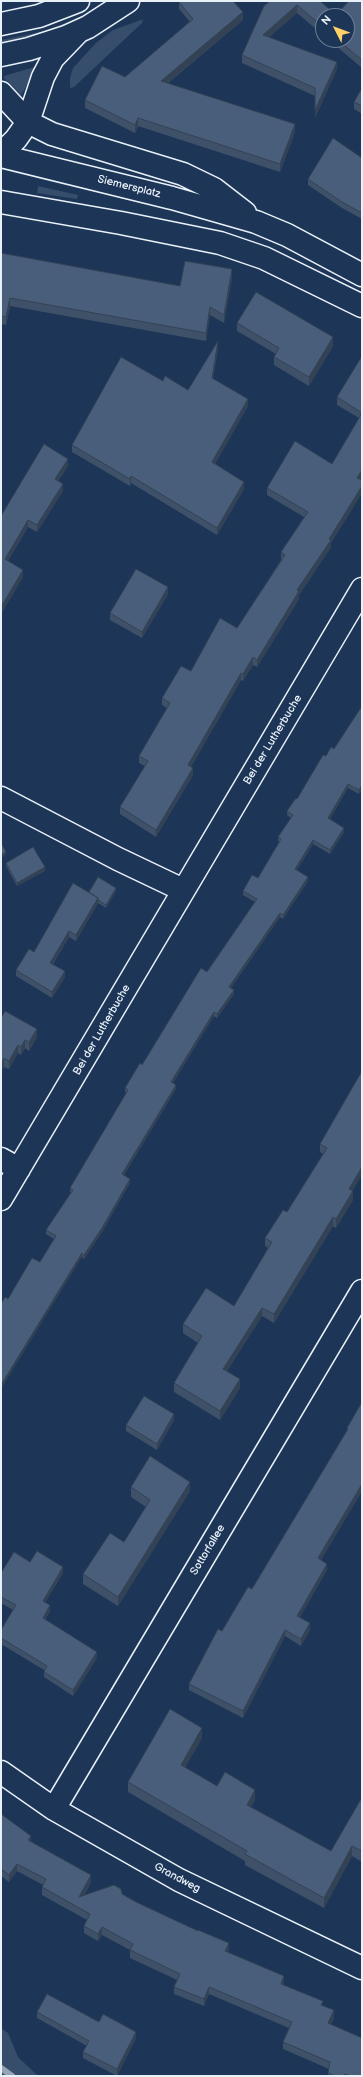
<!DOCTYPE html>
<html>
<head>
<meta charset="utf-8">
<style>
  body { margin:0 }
  #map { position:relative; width:363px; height:2077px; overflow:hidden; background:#1d3557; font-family:"Balsamiq Sans",sans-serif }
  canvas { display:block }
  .frame { position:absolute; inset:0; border:2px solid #e8f1f8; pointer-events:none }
  .north { position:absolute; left:315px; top:8px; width:40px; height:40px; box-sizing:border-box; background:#1d3557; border:1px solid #6e8097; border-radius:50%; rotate:312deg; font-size:11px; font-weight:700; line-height:16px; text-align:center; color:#e8f1f8 }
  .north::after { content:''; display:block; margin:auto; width:14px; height:18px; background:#ffd166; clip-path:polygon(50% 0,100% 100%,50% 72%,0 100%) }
</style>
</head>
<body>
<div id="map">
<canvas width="363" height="2077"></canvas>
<div class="frame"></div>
<div class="north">N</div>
</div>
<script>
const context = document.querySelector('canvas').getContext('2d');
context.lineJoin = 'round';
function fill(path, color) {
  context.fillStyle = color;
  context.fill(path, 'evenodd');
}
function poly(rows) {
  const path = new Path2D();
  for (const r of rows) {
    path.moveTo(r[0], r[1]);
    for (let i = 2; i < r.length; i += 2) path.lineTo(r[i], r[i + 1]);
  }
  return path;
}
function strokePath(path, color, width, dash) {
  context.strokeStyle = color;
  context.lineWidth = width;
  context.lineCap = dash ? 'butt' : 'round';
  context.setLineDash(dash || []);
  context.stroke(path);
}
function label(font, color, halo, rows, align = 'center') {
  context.font = font + ' "Balsamiq Sans",sans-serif';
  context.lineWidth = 3;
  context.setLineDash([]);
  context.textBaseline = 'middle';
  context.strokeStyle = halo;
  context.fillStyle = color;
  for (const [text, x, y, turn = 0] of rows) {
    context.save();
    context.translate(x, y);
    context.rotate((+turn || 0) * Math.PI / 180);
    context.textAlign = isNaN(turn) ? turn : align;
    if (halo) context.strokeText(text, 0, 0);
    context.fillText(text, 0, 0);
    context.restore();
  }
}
fill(poly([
  [141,20,143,20,142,23,74,87,70,88,70,78,73,68,96,43,113,30],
  [71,21,71,23,60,29,1,45,1,40,45,31],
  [38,66,21,95,4,78,4,76],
  [38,186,78,195,77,199,37,193],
  [1,2028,8,2033,18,2057,38,2076,1,2076]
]), '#374d6c');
strokePath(poly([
  [1,2068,12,2076]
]), '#95a4b5', 6);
const minor = poly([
  [1,798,118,859,183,890],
  [1,1159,19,1169],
  [1,1199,362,589],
  [1,1772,54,1809,179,1880,362,1968],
  [54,1809,362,1291]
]);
const major = poly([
  [1,24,39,16,78,1],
  [1,55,29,49,66,37,88,27,128,1],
  [1,93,28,122,52,134,183,174,214,189,245,213],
  [1,154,16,139,28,122,43,77,53,58,79,31],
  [1,156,172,198,256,222,287,235,362,275],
  [1,202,121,223,220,243,264,258,362,306]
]);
strokePath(minor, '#e8f1f8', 25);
strokePath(major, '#e8f1f8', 25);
strokePath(minor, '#1d3557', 22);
strokePath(major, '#1d3557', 22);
fill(poly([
  [320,1,336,15,362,1,362,68,329,40,347,40,323,16,323,35,297,13,269,37,337,69,315,118,315,96,242,63,242,55,264,6],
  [179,2,243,20,168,83,295,132,280,172,138,126,135,133,85,108,85,100,125,77,190,22,179,9],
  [362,88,362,114,354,109,354,102],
  [362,158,362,219,342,208,308,185,308,179],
  [1,253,180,286,232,278,224,323,210,315,206,341,10,306,6,325,1,324],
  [237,323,333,346,309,386,274,365,274,357,276,354,237,331],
  [218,348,213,379,248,406,215,464,244,489,217,535,131,483,130,486,72,452,72,445,163,381,188,390],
  [362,356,362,477,361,480,362,480,362,493,331,543,331,547,299,595,299,599,257,667,253,665,243,681,241,680,191,767,193,775,156,837,120,814,120,807,145,766,139,763,139,756,167,708,162,705,162,698,237,628,281,560,281,552,304,517,267,495,267,488,332,464,359,418,337,405,337,397],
  [68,466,58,481,63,491,37,532,28,527,8,561,23,577,1,614,1,516],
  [168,594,142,638,110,620,110,613],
  [362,706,362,789,359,794,348,788,330,819,344,832,330,854,313,844,297,870,308,881,283,919,280,917,231,988,234,994,217,1018,214,1016,173,1083,176,1089,124,1175,130,1183,102,1232,84,1259,82,1257,8,1299,40,1262,54,1239,46,1234,46,1230,71,1192,70,1192,70,1188,126,1093,125,1092,125,1088,142,1065,255,902,243,895,243,891,258,878,280,842,278,841,278,837,291,818,287,815,287,811,297,799,326,756,334,749],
  [6,863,45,871,17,886,6,866],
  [116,891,106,908,98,903,76,941,69,937,53,964,65,977,52,998,16,976,16,970,34,952,89,892],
  [1,1018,37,1037,29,1051,25,1048,21,1055,18,1053,9,1069,4,1067,1,1072],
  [362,1071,353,1191,353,1200,336,1228,333,1226,274,1323,262,1316,227,1371,240,1388,220,1420,174,1392,174,1383,198,1343,183,1333,183,1324,234,1306,268,1248,265,1246,265,1238,287,1212,323,1154,320,1152,320,1144],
  [362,1402,362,1491,321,1560,327,1570,300,1617,310,1630,301,1646,285,1636,243,1718,189,1690,189,1684,222,1631,252,1589,347,1431,347,1428],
  [174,1420,157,1450,126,1431,126,1425],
  [131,1487,190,1491,118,1606,83,1584,83,1574,124,1542,146,1507,131,1497],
  [30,1562,63,1573,45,1602,50,1611,45,1620,97,1658,73,1696,44,1677,44,1670,1,1644,1,1630,13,1610,1,1603,1,1573],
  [202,1738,185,1767,217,1786,255,1800,251,1807,331,1851,362,1799,362,1862,352,1856,324,1908,245,1865,245,1861,128,1792,128,1782],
  [1,1814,31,1842,91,1882,84,1896,122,1894,136,1902,229,1950,228,1952,284,1983,284,1985,323,2006,334,2018,331,2024,362,2076,328,2076,329,2069,283,2049,283,2042,289,2028,209,1994,204,2006,174,1994,174,1987,177,1980,130,1958,130,1950,102,1935,98,1941,84,1933,84,1926,87,1920,42,1895,42,1887,43,1885,17,1871,9,1882,1,1876],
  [37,2012,99,2022,136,2038,117,2076,83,2058,83,2052,87,2046,37,2018]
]), '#3f5169');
fill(poly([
  [297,5,297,13,263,43,263,35],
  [243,12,243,20,161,88,161,81],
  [337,62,337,69,315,118,315,110],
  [138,118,138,126,135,133,135,125],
  [295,124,295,132,280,172,280,164],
  [232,269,232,278,224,323,224,315],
  [10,298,10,306,6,325,6,317],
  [210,307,210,315,206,341,206,333],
  [333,337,333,346,309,386,309,377],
  [218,341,218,348,212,385,212,378],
  [248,399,248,406,212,469,212,462],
  [68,459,68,466,55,486,55,479],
  [362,470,362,477,357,485,357,478],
  [131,476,131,483,130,486,130,479],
  [244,482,244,489,217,535,217,528],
  [63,484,63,491,37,532,37,525],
  [362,486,362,493,331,543,331,547,299,595,299,599,257,667,257,660,297,590],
  [28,520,28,527,5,566,5,559],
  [23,570,23,577,1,614,1,607],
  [168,587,168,594,142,638,142,632],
  [253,657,253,665,243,681,243,674],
  [241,673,241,680,188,772,188,765],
  [193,768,193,775,156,837,156,830],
  [348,784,348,788,328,822,328,818],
  [362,785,362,789,359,794,359,790],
  [344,828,344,832,330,854,330,850],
  [313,840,313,844,295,873,295,869],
  [6,852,6,855,1,858,1,855],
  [45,867,45,871,17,886,17,883],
  [308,877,308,881,283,919,283,915],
  [116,888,116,891,106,908,106,905],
  [98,898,98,904,76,941,76,935],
  [280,913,280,917,229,991,229,987],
  [69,931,69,937,50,968,50,963],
  [65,971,65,977,52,998,52,992],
  [234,990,234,994,217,1018,217,1014],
  [214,1012,214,1016,171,1086,171,1082],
  [37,1029,37,1037,29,1051,29,1042],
  [25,1040,25,1048,21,1055,21,1047],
  [18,1045,18,1053,9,1069,9,1061],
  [4,1058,4,1067,1,1072,1,1064],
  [176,1085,176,1089,122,1178,122,1174],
  [362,1167,362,1175,349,1197,349,1189],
  [130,1179,130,1183,102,1232,84,1259,84,1255],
  [353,1191,353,1200,336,1228,336,1219],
  [333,1217,333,1226,274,1323,274,1314],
  [82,1253,82,1257,1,1389,1,1385],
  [262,1308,262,1316,223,1378,223,1369],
  [240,1379,240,1388,220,1420,220,1411],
  [174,1414,174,1420,157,1450,157,1444],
  [190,1482,190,1491,118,1606,118,1597],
  [362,1484,362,1491,318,1565,318,1558],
  [327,1564,327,1570,297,1622,297,1616],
  [63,1567,63,1573,43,1606,43,1601],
  [50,1605,50,1611,43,1624,43,1618],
  [310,1623,310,1630,301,1646,301,1639],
  [285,1630,285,1636,243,1718,243,1711],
  [97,1652,97,1658,73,1696,73,1690],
  [202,1728,202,1738,181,1775,181,1765],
  [255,1790,255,1800,247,1815,247,1805],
  [31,1836,31,1843,28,1840],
  [352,1846,352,1856,324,1908,324,1898],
  [17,1864,17,1871,9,1882,9,1875],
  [91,1875,91,1882,79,1904,79,1897],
  [102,1927,102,1935,98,1941,98,1934],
  [229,1943,229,1950,225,1958,225,1951],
  [284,1976,284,1983,281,1991,281,1984],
  [209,1987,209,1994,204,2006,204,1999],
  [334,2010,334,2018,328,2030,328,2023],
  [136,2032,136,2038,117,2076,117,2069]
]), '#334255');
const building = poly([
  [180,1,233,1,243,12,161,81,295,124,280,164,138,118,135,125,85,100,102,66,125,77,193,19,179,2,180,1],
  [270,1,320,1,336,15,349,1,362,1,362,60,338,40,347,40,347,16,323,16,323,27,297,5,263,35,337,62,315,110,315,88,242,55,264,6,270,1],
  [362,88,362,106,354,102,362,88],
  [333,138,362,158,362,213,342,202,308,179,333,138],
  [1,253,180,286,185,261,232,269,224,315,210,307,206,333,10,298,6,317,1,316,1,253],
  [256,292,333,337,309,377,274,357,279,348,237,323,256,292],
  [218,341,212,378,248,399,212,462,244,482,217,528,131,476,130,479,72,445,121,357,163,381,165,376,188,390,218,341],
  [362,356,362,470,357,478,362,480,362,486,329,539,331,540,297,590,299,591,257,660,253,657,243,674,241,673,188,765,193,768,156,830,120,807,148,761,139,756,170,703,162,698,181,666,191,671,220,618,237,628,285,555,281,552,308,512,267,488,295,441,332,464,362,413,337,397,362,356],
  [44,444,68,459,55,479,63,484,37,525,28,520,5,559,23,570,1,607,1,516,44,444],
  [136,569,168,587,142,632,110,613,136,569],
  [362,706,362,785,359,790,348,784,328,818,344,828,330,850,313,840,295,869,308,877,283,915,280,913,229,987,234,990,217,1014,214,1012,171,1082,176,1085,122,1174,130,1179,102,1228,84,1255,82,1253,1,1385,1,1304,5,1297,8,1299,32,1258,40,1262,56,1236,46,1230,73,1190,70,1188,128,1090,125,1088,140,1063,142,1065,201,968,207,972,257,899,243,891,252,875,258,878,281,839,278,837,293,815,287,811,296,798,297,799,323,755,326,756,331,747,334,749,362,706],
  [1,843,6,852,1,855,1,843],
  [33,847,45,867,17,883,6,863,33,847],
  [98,877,116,888,106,905,98,900,98,898,89,892,98,877],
  [73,883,98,898,76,935,69,931,50,963,65,971,52,992,16,970,29,949,34,952,73,883],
  [5,1011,37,1029,29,1042,25,1040,21,1047,18,1045,9,1061,4,1058,1,1064,1,1018,5,1011],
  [362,1071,362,1167,349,1189,353,1191,336,1219,333,1217,274,1314,262,1308,223,1369,240,1379,220,1411,174,1383,202,1336,183,1324,206,1288,234,1306,272,1242,265,1238,283,1210,287,1212,327,1148,320,1144,362,1071],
  [144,1396,174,1414,157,1444,126,1425,144,1396],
  [362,1402,362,1484,318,1558,327,1564,297,1616,310,1623,301,1639,285,1630,243,1711,189,1684,218,1629,222,1631,248,1587,252,1589,348,1429,347,1428,362,1402],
  [150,1456,190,1482,118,1597,83,1574,110,1533,124,1542,150,1500,131,1487,150,1456],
  [37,1551,63,1567,43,1601,50,1605,43,1618,97,1652,73,1690,44,1672,47,1666,1,1638,1,1630,16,1605,1,1597,1,1573,14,1552,30,1562,37,1551],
  [170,1709,202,1728,181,1765,217,1786,225,1772,255,1790,247,1805,331,1851,361,1799,362,1799,362,1851,352,1846,324,1898,245,1854,247,1851,128,1782,170,1709],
  [1,1814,31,1836,28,1840,91,1875,79,1897,114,1885,121,1889,122,1894,136,1902,198,1931,198,1930,229,1943,225,1951,284,1976,281,1984,323,2001,321,2005,334,2010,328,2023,362,2038,362,2076,350,2076,345,2074,344,2076,335,2076,328,2073,330,2062,283,2042,292,2022,209,1987,204,1999,174,1987,180,1974,130,1950,133,1944,102,1927,98,1934,84,1926,90,1914,42,1887,46,1879,17,1864,9,1875,1,1869,1,1814],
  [47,1994,99,2022,103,2014,136,2032,117,2069,83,2052,89,2041,37,2012,47,1994]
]);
fill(building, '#495e7a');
strokePath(building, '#334255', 1);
label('11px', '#e8f1f8', '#1d3557', [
  ["Siemersplatz",129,187,14],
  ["Bei der Lutherbuche",273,740,-59],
  ["Bei der Lutherbuche",102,1030,-60],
  ["Sottorfallee",208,1550,-59],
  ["Grandweg",177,1878,28]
]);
</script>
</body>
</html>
